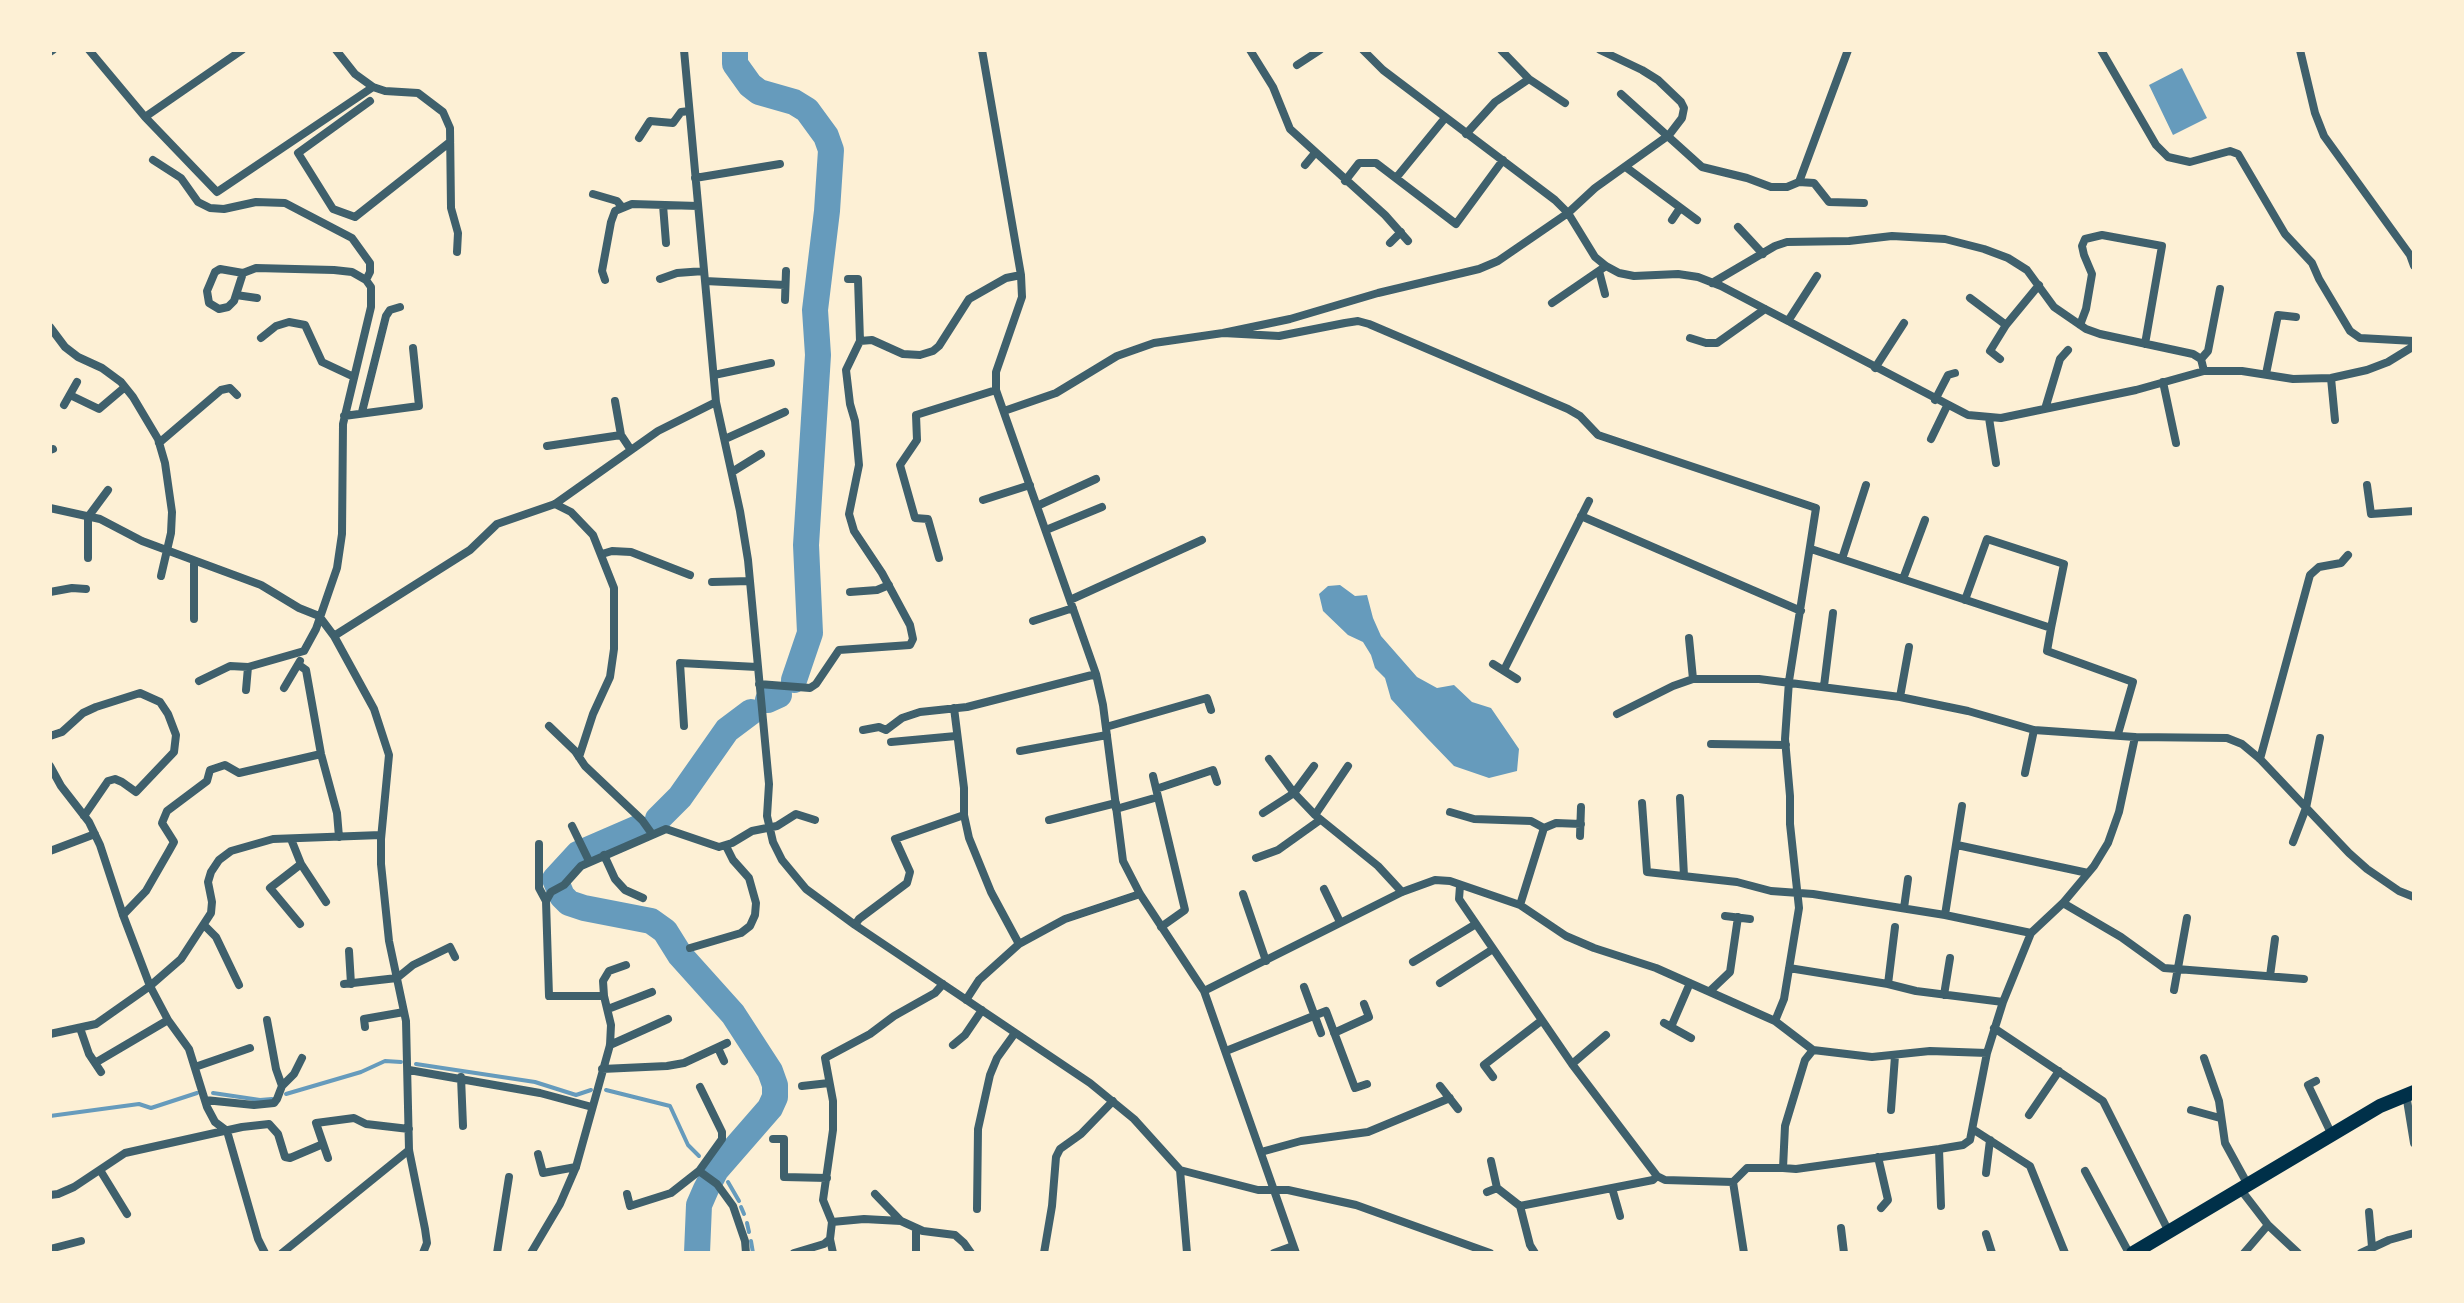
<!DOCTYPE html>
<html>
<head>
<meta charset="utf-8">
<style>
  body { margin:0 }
  #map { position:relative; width:2464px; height:1303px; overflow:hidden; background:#fdf0d5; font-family:"Open Sans",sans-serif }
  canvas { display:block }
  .frame { position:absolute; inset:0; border:52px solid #fdf0d5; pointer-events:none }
</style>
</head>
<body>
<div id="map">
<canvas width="2464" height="1303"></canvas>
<div class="frame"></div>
</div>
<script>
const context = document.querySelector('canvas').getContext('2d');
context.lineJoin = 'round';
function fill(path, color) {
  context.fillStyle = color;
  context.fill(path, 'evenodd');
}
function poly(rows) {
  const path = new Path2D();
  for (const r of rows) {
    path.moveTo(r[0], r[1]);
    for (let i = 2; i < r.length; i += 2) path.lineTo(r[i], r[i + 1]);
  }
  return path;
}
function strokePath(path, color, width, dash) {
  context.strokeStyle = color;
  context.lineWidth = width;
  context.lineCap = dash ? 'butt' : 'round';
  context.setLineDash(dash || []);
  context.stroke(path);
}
fill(poly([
  [2182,68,2207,118,2173,135,2149,85],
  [1340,585,1355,596,1367,595,1373,618,1381,636,1417,677,1437,688,1454,685,1472,702,1491,708,1519,749,1517,771,1489,778,1454,766,1427,738,1391,699,1385,678,1375,668,1371,655,1363,642,1348,635,1323,611,1319,594,1328,586]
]), '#669bbc');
strokePath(poly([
  [416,1064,535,1082,576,1095,591,1090],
  [606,1090,670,1106,688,1145,699,1156],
  [213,1093,260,1100,272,1099],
  [286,1094,361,1072,385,1061,401,1062],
  [50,1116,139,1104,151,1108,197,1093],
  [712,1165,720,1174],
  [728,1182,739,1201],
  [741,1207,744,1214],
  [747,1223,749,1232],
  [751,1241,753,1253]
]), '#669bbc', 4);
strokePath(poly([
  [735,50,735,64,750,85,759,92,794,102,807,110,826,136,831,150,827,211,815,310,818,355,806,545,810,633,794,680],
  [768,700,779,695],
  [658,819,680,797,727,730,751,712],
  [638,828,578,854,555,879,562,896,569,903,584,908,651,921,665,931,680,955,733,1014,770,1071,775,1085,775,1097,770,1108,716,1170,706,1189,699,1205,697,1253]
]), '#669bbc', 26);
strokePath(poly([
  [89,50,145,117,217,192,373,87],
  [336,50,355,74,373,87,385,91,418,93,443,112,450,128,451,208,458,233,457,252],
  [684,50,716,402,740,511,748,560,769,784,767,816,773,842,782,860,806,889,855,925,1090,1083,1134,1119,1180,1170,1258,1190,1288,1190,1356,1205,1490,1253],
  [982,50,1021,275,1022,297,996,372,996,390,1096,674,1103,705,1123,861,1140,894,1204,991,1296,1253],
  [1250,50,1273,87,1290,129,1385,215,1408,241],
  [1363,50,1383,70,1555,200,1568,213,1595,257,1606,266,1619,273,1634,276,1678,274,1698,277,1721,286,1968,415,2001,418,2136,390,2204,371,2242,371,2293,379,2331,378,2367,370,2388,362,2414,346],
  [1501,50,1529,79,1565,103],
  [2101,50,2156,145,2168,157,2190,162,2230,151,2238,154,2285,234,2312,263,2319,279,2350,331,2360,338,2414,341],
  [2300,50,2315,113,2324,136,2410,255,2414,266],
  [50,52,53,50],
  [1297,65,1320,50],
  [1621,94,1702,167,1747,178,1771,187,1787,187,1799,182,1848,50],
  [370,101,298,153,333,209,355,217,450,142],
  [145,117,242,50],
  [1466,134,1495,102,1529,79],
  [639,138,650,121,673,123,681,112,689,111],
  [153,160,181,178,198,202,210,208,224,209,256,202,285,203,352,238,370,263,370,272,366,280],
  [1305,165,1315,153],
  [1627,168,1697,220],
  [695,178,780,164],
  [1396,178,1445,118],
  [1345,181,1359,163,1376,163,1456,224,1503,160],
  [1799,182,1814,183,1829,202,1864,203],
  [593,194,617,201,622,207],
  [663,205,666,243],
  [1672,220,1680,208],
  [1738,227,1763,254],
  [1390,243,1401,232],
  [1599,271,1605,294],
  [660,279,677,273,704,271],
  [848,279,858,279,860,341],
  [605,280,602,271,611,222,615,211,632,204,698,206],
  [705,281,785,285],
  [1712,283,1775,246,1787,242,1849,241,1892,236,1945,239,1984,249,2008,258,2027,270,2054,307,2086,329,2100,334,2193,354,2201,359],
  [236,295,257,298],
  [1970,298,2006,325],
  [785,300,786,271],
  [1552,303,1606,266],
  [1788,321,1817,276],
  [2080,325,2086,309,2092,274,2084,255,2082,246,2085,239,2102,235,2162,246,2145,344],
  [50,327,65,347,78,357,102,368,121,382,133,397,158,439,165,463,172,512,171,533,161,576],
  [1223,333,1279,336,1345,323,1358,321,1369,324,1568,409,1580,416,1598,435,1816,508,1789,681,1785,739,1790,796,1790,824,1799,908,1784,999,1775,1021],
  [261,338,276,326,289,322,305,325,322,362,354,377],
  [1690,338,1706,343,1717,343,1765,309],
  [2000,359,1990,351,2006,325,2039,285],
  [1875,368,1904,323],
  [2204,371,2201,359,2208,351,2220,289],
  [2266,374,2278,315,2296,317],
  [714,375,771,363],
  [2331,378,2335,420],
  [2163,382,2176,443],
  [70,395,99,409,125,387],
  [1935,400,1948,375,1955,373],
  [615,401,621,435,631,450],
  [64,405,77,382],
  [2045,409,2060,359,2068,350],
  [1004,411,1056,393,1117,356,1154,343,1223,333,1290,319,1378,293,1479,269,1498,261,1568,213,1595,188,1669,135,1682,118,1684,108,1681,102,1658,80,1642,70,1600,50],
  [362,412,386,316,390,310,400,307],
  [344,416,419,406,413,348],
  [1989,418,1996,463],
  [725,439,785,412],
  [1931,439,1947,406],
  [159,443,221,390,230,388,237,395],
  [547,446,621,435],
  [50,450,53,449],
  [732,472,761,454],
  [2367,485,2371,514,2414,511],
  [983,500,1030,485],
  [555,504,571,512,593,535,614,588,614,649,610,677,593,714,579,757],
  [1037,506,1096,479],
  [50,508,100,519,142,541,261,585,299,608,319,616,334,636,374,709,389,755,381,839,381,864,389,941,406,1021,409,1150,425,1229,427,1243,423,1253],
  [1581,516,1801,611],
  [1046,530,1102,507],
  [1811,549,2051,628,2047,651,2133,682,2118,734],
  [602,554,612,551,631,552,690,575],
  [88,558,88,517,108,490],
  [939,558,928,519,915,518,900,465,917,440,916,415,996,390],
  [1842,559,1866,485],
  [1903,579,1925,520],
  [712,582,750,581],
  [50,592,72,588,86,589],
  [850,592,877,590,889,585],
  [1070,600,1202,540],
  [1965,600,1987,539,2064,564,2051,628],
  [194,619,194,561],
  [1033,621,1073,608],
  [334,636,470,550,497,524,555,504,658,431,716,402],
  [1689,638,1693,679],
  [1493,664,1517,679],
  [299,665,306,670,321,754,337,813,339,837],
  [1504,670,1589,501],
  [199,681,230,666,248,667,304,651,316,629,337,568,342,534,343,424,371,307,371,287,366,280,352,272,334,270,256,268,243,273,220,269,215,272,207,291,209,303,219,309,228,307,234,301,243,273],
  [759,684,810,688,816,684,839,650,910,645,913,639,910,625,882,573,854,531,849,514,859,465,855,421,850,404,846,370,860,341,872,340,903,354,920,355,933,351,939,346,969,299,1006,278,1021,275],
  [1824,686,1833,613],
  [284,688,300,661],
  [246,690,248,667],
  [1900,697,1909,647],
  [954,708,964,788,964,815,969,838,991,892,1019,944],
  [1617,714,1673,686,1693,679,1759,679,1900,697,1968,711,2034,730,2135,737,2227,738,2242,744,2260,759,2349,853,2367,869,2399,891,2414,897],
  [549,726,575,751,585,766,642,820,652,834],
  [684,726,680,663,757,667],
  [1106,727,1207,698,1211,710],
  [863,730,879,727,886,730,902,718,920,712,967,707,1096,674],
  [50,736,62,732,83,713,96,707,140,693,160,702,168,714,176,735,174,752,136,792,122,782,115,779,108,781,84,816],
  [891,742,956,736],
  [1711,744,1786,745],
  [1020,751,1107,735],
  [1269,759,1294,793,1315,815,1378,866,1402,892],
  [2260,759,2310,575,2319,567,2341,563,2348,555],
  [50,766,61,786,89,822,100,845,123,915,150,986,168,1020,189,1049,207,1107,215,1122,227,1131,258,1239,265,1253],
  [2025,773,2034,730],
  [1153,776,1185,910,1161,927],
  [1156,789,1213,770,1217,782],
  [1680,798,1684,876],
  [1642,803,1647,872,1737,882,1771,891,1813,894,1945,915,2031,933],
  [1116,809,1158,797],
  [1450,812,1474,819,1531,821,1544,828,1520,905],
  [1263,813,1294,793,1314,766],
  [1315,815,1348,766],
  [1049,820,1116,803],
  [572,826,589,861],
  [1544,828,1556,823,1581,824],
  [1580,836,1581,807],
  [291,839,301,864,326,902],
  [2293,842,2306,808,2320,738],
  [539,844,539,888,546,901],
  [1957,845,2088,873],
  [50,851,95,834],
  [604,855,615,879,625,890,643,898],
  [1256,858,1278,850,1320,820],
  [1460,886,1459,899,1572,1064,1657,1176,1665,1180,1733,1182],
  [1324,889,1340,922],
  [1243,894,1266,961],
  [2063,903,2121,937,2164,968,2304,979],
  [1904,908,1908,879],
  [123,915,146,891,169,851,174,842,162,823,167,811,207,781,210,770,225,765,239,773,321,754],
  [1945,915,1962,806],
  [1725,916,1750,919],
  [300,924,270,888,301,864],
  [855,925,859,919,907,883,910,872,895,839,964,815],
  [205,926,216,937,239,985],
  [690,948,741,933,750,926,755,915,756,903,749,878,733,860,726,846],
  [349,951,351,984],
  [1413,962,1476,924],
  [1789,968,1888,984,1916,991,2003,1002],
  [2270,976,2275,939],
  [1440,983,1493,949],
  [344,984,397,978,413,965,450,947,455,957],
  [1888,984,1895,927],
  [1304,987,1321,1033],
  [2174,990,2187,918],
  [1204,991,1402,892,1435,880,1450,881,1520,905,1566,936,1594,948,1656,968,1775,1021,1813,1050,1872,1057,1930,1051,1987,1053,2003,1002,2031,933,2063,903,2094,866,2108,843,2119,812,2135,737],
  [1710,991,1730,972,1738,917],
  [1944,995,1950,958],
  [604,996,603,981,609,971,626,965],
  [966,1000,979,980,1019,944,1065,919,1140,894],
  [608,1009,652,992],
  [1664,1023,1691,1038],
  [365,1027,364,1019,404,1012],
  [1671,1027,1690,983],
  [80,1028,89,1054,101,1072],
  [1994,1028,2103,1101,2169,1232],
  [1334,1033,1369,1017,1364,1004],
  [50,1034,96,1024,150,986,181,959,211,913,212,902,208,882,211,872,219,860,231,851,273,839,381,835],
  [610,1045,668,1019],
  [953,1045,965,1035,982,1010],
  [718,1048,724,1061],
  [1226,1051,1326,1011,1355,1088,1367,1084],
  [2204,1058,2219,1101,2225,1143,2248,1185],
  [95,1063,168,1020],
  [1572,1064,1606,1035],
  [195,1067,250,1048],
  [602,1069,667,1066,684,1063,727,1043],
  [409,1070,540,1093,592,1107],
  [461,1077,463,1126],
  [1493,1077,1484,1065,1541,1021],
  [2316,1081,2308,1085,2332,1135],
  [282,1086,294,1074,302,1058],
  [802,1086,829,1083],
  [1440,1086,1458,1109],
  [2406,1094,2414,1143],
  [205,1100,254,1105,274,1103,277,1099,282,1086,276,1069,267,1020],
  [1891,1110,1895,1056],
  [2191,1110,2220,1118],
  [2029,1115,2059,1071],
  [1974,1130,2030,1166,2065,1253],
  [773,1139,784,1139,784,1177,827,1178],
  [1939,1149,1941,1206],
  [1261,1152,1301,1141,1368,1132,1450,1098],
  [538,1154,543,1173,576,1167],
  [1878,1157,1888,1200,1881,1208],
  [328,1158,316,1123,354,1118,366,1124,409,1129],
  [1783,1168,1796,1169,1939,1149,1963,1145,1970,1140,1987,1053],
  [100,1170,127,1214],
  [1180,1170,1187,1253],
  [699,1171,717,1184,733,1206,745,1241,746,1253],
  [2085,1171,2129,1253],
  [1986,1173,1990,1140],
  [1497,1188,1520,1206,1530,1245,1535,1253],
  [2241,1190,2268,1225,2298,1253],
  [1487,1192,1497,1188,1491,1161],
  [627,1194,630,1206,671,1193,699,1171,722,1139,722,1132,700,1087],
  [875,1194,901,1221],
  [50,1195,58,1194,74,1187,125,1153,242,1127,269,1124,278,1134,285,1157,290,1158,323,1144],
  [1520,1206,1612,1188],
  [977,1209,978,1129,990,1075,997,1058,1015,1033],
  [2369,1212,2372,1247],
  [1620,1216,1612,1188,1653,1180,1657,1176],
  [832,1222,864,1219,901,1221,923,1231,955,1235,964,1243,971,1253],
  [1841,1228,1844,1253],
  [1986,1234,1992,1253],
  [830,1239,833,1253],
  [50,1249,81,1241],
  [282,1253,409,1150],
  [497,1253,509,1177],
  [531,1253,560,1204,576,1167,610,1045,611,1025,604,996,549,996,546,901,551,892,564,885,581,866,666,829,719,847,732,843,752,831,777,826,796,814,815,820],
  [794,1253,824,1244,830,1239,832,1222,823,1200,833,1130,833,1101,825,1058,870,1034,894,1016,935,993,943,984],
  [916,1253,916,1228],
  [1044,1253,1052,1206,1056,1157,1060,1149,1081,1134,1113,1101],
  [1274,1253,1293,1246],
  [1744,1253,1733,1182,1747,1168,1783,1168,1785,1126,1805,1060,1813,1050],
  [2244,1253,2268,1225],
  [2361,1253,2389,1240,2414,1233]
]), '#3f606c', 8);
strokePath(poly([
  [2133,1253,2380,1106,2414,1092]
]), '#003049', 14);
</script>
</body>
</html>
